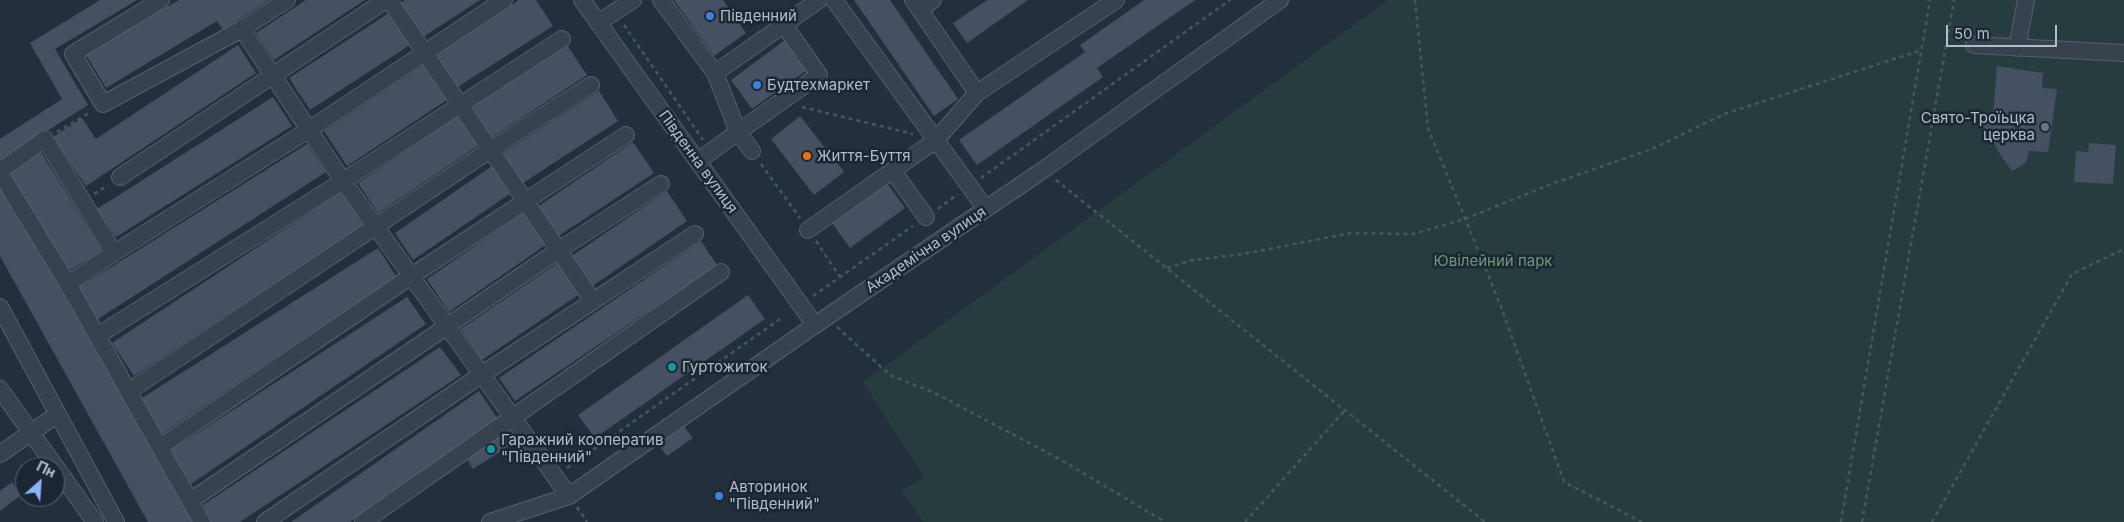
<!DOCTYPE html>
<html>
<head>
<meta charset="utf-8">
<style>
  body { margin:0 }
  #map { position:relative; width:2124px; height:522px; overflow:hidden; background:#242f3e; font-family:Inter,sans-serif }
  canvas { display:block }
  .north { position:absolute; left:15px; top:457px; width:50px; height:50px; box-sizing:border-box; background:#1d2633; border:1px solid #59626f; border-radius:50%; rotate:26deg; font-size:14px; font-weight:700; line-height:20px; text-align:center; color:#b4bcc9 }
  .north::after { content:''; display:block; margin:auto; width:18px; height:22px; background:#8ab4f8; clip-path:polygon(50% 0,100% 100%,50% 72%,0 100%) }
  .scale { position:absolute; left:1946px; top:25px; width:111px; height:22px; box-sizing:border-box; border:2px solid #b4bcc9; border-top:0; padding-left:6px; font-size:15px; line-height:18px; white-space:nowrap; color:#b4bcc9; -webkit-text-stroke:4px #1d2633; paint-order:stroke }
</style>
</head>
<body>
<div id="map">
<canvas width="2124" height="522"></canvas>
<div class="north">Пн</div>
<div class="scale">50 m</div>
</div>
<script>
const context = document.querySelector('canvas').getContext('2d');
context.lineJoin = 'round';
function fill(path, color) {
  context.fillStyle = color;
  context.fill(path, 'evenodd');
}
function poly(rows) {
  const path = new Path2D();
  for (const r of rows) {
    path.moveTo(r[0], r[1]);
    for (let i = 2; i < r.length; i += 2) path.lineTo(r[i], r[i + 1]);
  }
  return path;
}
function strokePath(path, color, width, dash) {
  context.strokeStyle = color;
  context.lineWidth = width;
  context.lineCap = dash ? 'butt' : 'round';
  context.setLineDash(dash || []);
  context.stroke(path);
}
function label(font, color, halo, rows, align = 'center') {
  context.font = font + ' Inter,sans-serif';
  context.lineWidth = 5;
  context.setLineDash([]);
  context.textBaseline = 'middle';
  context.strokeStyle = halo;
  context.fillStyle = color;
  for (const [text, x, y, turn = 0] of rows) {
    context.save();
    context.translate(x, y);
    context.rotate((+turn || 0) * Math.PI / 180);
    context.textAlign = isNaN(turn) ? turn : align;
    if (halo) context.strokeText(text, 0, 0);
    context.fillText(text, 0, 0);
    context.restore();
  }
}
fill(poly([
  [1388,0,2124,0,2124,522,924,522,901,491,924,477,863,382]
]), '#263c3f');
fill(poly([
  [100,0,137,0,55,49,88,105,0,161,0,139,62,99,30,43],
  [179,0,269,0,223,30,217,21,106,88,86,55],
  [306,0,365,0,274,60,256,33],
  [405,0,480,0,423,37,401,3],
  [519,0,536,0,553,26,456,88,434,54],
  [674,0,723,0,746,33,714,56],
  [854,0,890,0,958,99,934,116],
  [987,0,1028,0,967,43,953,23],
  [1144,0,1195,0,1097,68,1103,77,977,165,959,140,1085,52,1080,45],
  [389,13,410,45,310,110,289,78],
  [785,40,807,70,752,109,731,80],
  [238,45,256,73,86,186,53,137,82,118,96,139],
  [567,45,587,75,491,138,471,108],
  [423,65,447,100,347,166,324,131],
  [1997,66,2043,73,2042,88,2057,89,2048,152,2029,151,2026,163,2012,171,2001,156,1991,138,1983,130,1982,121,1993,116],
  [599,91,618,121,520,185,500,155],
  [273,97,292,126,116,237,97,209],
  [458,116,478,146,378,213,358,183],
  [800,116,844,172,814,195,771,139],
  [633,142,654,173,557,237,537,207],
  [2089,143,2116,145,2113,184,2074,182,2076,151,2088,152],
  [307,144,326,172,98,319,78,288],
  [41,152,102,251,67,272,6,173],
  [492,166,511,193,413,260,395,233],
  [884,179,905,208,850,248,829,219],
  [0,183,194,522,148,522,0,256],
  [667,191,687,221,591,287,570,257],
  [341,192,363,225,134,376,112,343],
  [524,212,547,244,449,312,427,279],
  [701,241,717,265,515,401,499,378],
  [378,248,396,276,162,434,142,398],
  [559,262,581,293,482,360,461,329],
  [748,295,765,319,595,438,578,415],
  [407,297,426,324,191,484,170,451],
  [440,347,461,375,240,522,211,522,203,505],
  [479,391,497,418,350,522,291,522],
  [681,422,693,438,667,456,655,440],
  [509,430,517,441,473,469,466,457],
  [12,482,21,495,0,511,0,491]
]), '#455162');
const minor = poly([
  [161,0,73,54,103,104,242,29,287,0],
  [389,0,593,301],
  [582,0,815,325],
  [661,0,715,73,738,132,819,75,784,25],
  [834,0,986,209],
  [920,9,933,0],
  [598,23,633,0],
  [242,29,343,181,569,496],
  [1974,45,2124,53],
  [2017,48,2026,0],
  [715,73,819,0],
  [977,93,1116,0],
  [698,161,738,132,752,151],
  [0,171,45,139,114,253,68,284],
  [893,171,926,217],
  [0,173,68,284,190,501],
  [120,177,386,0],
  [808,230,936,140,977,93,913,0],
  [114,253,310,129,504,0],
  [0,307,116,522],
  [97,336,343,181,562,39],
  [0,389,95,522],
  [129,391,490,150,591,85],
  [160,447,410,277,626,135],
  [0,454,58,414],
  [202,522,190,501,559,250,661,184],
  [265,522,481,375,695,234],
  [363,522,721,272],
  [490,522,569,496,815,325,1043,170,1280,0]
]);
strokePath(minor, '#565f6c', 18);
strokePath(poly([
  [1415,0,1428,128,1500,304,1564,482,1642,522],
  [624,25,703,140],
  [802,107,913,134],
  [57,132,91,112],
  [761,164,800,218],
  [981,178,1230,0],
  [1056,180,1485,522],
  [94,194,108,185],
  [938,209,958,194],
  [816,241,840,277],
  [1167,268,1193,260,1243,254,1351,233,1413,234,1465,219,1554,183,1652,149,1724,114,1922,50],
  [813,296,913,226],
  [837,327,890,375,935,393,1063,461,1165,522],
  [567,468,783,317],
  [577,507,587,522],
  [1245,522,1345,410],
  [1841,522,1930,0],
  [1862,522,1954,0],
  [1932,522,2072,274,2124,249]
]), '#44595c', 2.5, [4, 4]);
strokePath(minor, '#38414e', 16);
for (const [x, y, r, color] of [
  [710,16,5,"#3f7fe0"],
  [757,85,5,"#3f7fe0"],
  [2045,127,5,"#6b7280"],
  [807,156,5,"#e8710a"],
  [672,367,5,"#0f9aa8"],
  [491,449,5,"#0f9aa8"],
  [719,496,5,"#3f7fe0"]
]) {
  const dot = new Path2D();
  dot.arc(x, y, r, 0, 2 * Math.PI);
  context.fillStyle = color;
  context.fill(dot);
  strokePath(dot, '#1d2633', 2);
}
label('15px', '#b4bcc9', '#1d2633', [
  ["Південний",720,16],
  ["Будтехмаркет",767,85],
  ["Свято-Троїьцка",2035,118,"right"],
  ["церква",2035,135,"right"],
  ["Життя-Буття",817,156],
  ["Гуртожиток",682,367],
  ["Гаражний кооператив",501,440],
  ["\"Південний\"",501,457],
  ["Авторинок",729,487],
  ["\"Південний\"",729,504]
], 'left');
label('15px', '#b4bcc9', '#1d2633', [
  ["Південна вулиця",698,162,54],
  ["Академічна вулиця",926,250,-34]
]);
label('15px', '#6b9a76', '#1d2633', [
  ["Ювілейний парк",1493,261]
]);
</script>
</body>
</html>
